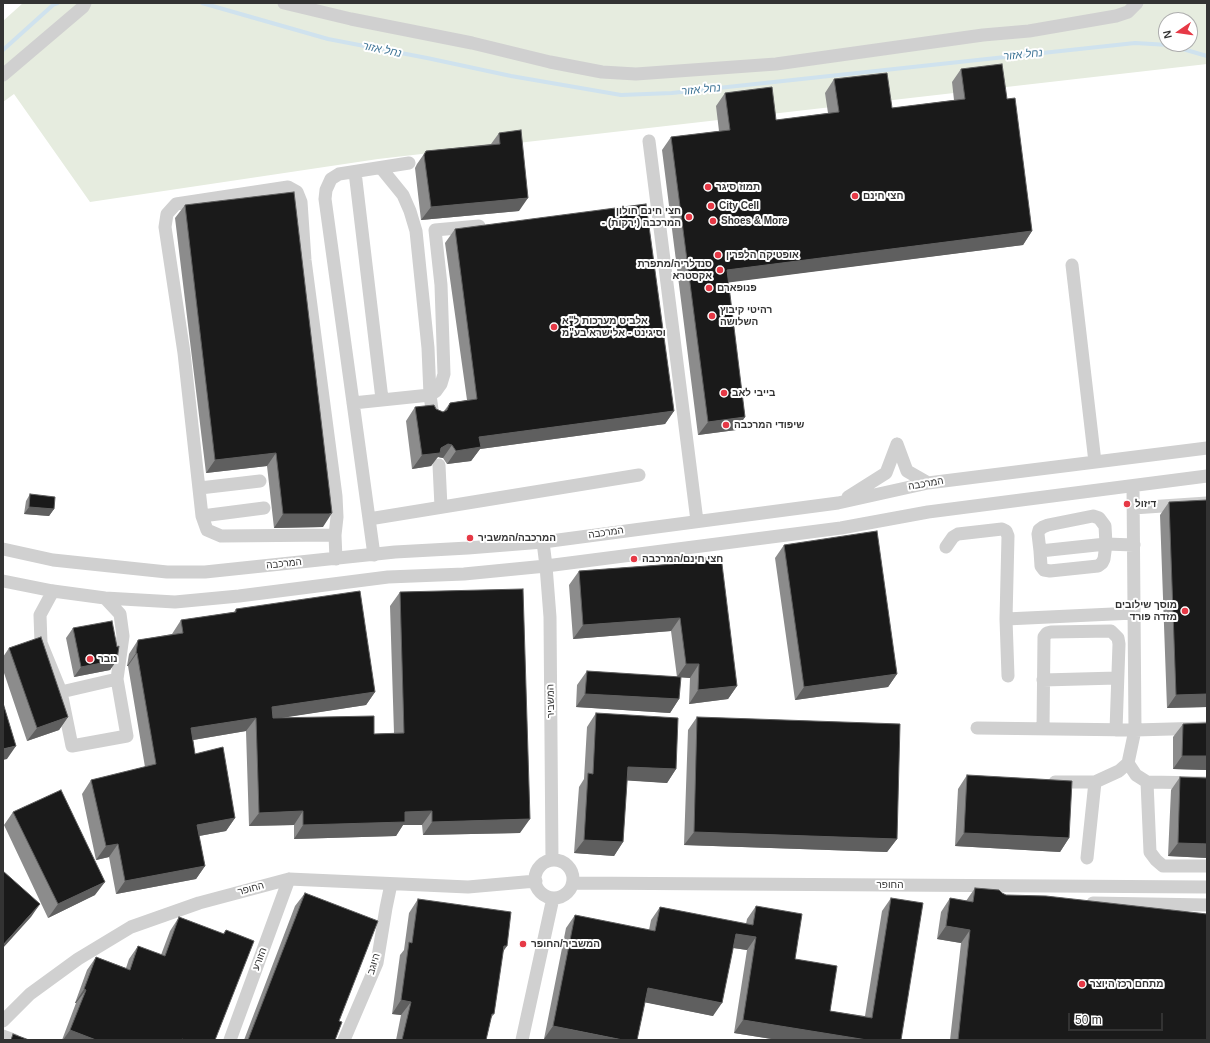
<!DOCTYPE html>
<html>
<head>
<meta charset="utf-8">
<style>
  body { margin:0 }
  #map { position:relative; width:1210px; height:1043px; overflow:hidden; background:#fff; font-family:Helvetica,sans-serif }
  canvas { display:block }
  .frame { position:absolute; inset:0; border:4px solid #333; pointer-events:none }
  .north { position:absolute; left:1158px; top:12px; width:40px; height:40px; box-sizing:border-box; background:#fff; border:1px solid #adadad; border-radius:50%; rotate:257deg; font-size:11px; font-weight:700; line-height:16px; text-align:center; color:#333 }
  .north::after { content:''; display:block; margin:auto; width:14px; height:18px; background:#e63946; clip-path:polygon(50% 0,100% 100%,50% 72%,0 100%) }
  .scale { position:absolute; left:1068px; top:1013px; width:95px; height:18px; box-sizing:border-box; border:2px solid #333; border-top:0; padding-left:5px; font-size:12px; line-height:14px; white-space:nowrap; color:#333; -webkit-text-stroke:3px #fff; paint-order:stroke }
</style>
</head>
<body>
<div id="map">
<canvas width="1210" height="1043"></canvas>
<div class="frame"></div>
<div class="north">N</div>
<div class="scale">50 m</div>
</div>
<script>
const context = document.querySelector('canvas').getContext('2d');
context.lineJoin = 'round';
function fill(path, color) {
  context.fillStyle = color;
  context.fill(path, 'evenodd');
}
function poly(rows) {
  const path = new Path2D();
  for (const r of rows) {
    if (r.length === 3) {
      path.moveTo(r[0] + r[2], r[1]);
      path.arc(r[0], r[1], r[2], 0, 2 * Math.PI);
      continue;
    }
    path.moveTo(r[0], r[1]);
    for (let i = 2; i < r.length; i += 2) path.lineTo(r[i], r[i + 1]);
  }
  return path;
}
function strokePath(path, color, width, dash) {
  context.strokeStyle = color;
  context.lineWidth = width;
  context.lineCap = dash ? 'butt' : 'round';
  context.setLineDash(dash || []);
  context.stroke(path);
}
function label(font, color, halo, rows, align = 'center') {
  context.font = font + ' Helvetica,Heebo,sans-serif';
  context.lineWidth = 4;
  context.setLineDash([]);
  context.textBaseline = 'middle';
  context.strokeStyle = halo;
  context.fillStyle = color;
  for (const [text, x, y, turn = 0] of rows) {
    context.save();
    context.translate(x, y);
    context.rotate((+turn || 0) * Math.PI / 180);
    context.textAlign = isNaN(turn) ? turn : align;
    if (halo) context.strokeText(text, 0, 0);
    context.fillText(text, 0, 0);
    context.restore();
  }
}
fill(poly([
  [23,3,1207,3,1207,64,378,159,90,202,14,94,3,102,3,21],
  [1166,20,1190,20,1190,44,1166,44]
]), '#e6ecdf');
strokePath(poly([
  [202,3,328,39,427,58,511,76,621,95,672,93,1135,43,1169,45,1207,56],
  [3,50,53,5,58,3]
]), '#cfe2ee', 4);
strokePath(poly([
  [284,3,351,19,472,43,550,62,602,72,636,74,776,64,983,35,1029,31,1116,16,1128,12,1137,3],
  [3,75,83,7,85,3],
  [649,141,697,521],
  [381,168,403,195,410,211,416,231,428,348,430,395,433,417],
  [355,172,382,399],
  [1072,265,1095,462],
  [353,403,430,395,436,391,441,384,444,374,441,285,435,230,479,226],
  [897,444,907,471,928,483],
  [439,465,441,507],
  [1133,486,1135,730,1128,763,1136,775,1147,782,1207,783],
  [200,488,260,481],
  [848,497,886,473,897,444],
  [1133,508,1207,503],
  [202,516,264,508],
  [369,519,639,475],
  [335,535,221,536,207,530,202,516,184,353,165,227,167,214,176,204,288,187,297,192,301,202,305,260,336,496,337,517,335,535,336,559],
  [543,542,546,566,550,617,552,860],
  [946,547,953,537,958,534,1002,529,1006,531,1008,536,1006,619],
  [3,549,53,560,167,572,205,572,395,552,468,548,543,542,838,503,928,483,1207,448],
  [1040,551,1106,544,1105,526,1099,518,1093,516,1048,525,1043,527,1039,530,1038,534,1040,551,1041,566,1044,570,1050,571,1098,566,1102,563,1104,559,1106,544,1134,545],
  [374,555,325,199,326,190,331,179,339,174,409,163],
  [3,581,53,591,105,598,175,602,239,596,388,577,464,574,546,566,841,528,928,512,1207,476],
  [53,591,40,615,41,643,61,692,117,679,123,636,120,614,105,598],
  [1008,676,1006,619,1134,613],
  [1043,680,1117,678],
  [61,692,72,746,127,736,117,679],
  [977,728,1135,730,1207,728],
  [1043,729,1044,637,1047,633,1051,632,1111,631,1118,638,1119,644,1116,730],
  [1055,782,1095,782,1119,771,1128,763],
  [1147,782,1150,852,1156,860,1163,866,1207,866],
  [1087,858,1095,782],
  [554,879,19],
  [573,883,1207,887],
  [1093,903,1207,905],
  [3,1021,30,994,78,959,131,927,199,903,289,879,468,887,536,881],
  [3,1036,14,1040],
  [230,1040,289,879],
  [344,1040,377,963,386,908,391,884],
  [522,1040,553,898]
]), '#d0d0d0', 13);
fill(poly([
  [961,69,1007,99,1032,231,1023,245,728,282,745,417,736,430,698,435,662,150,671,137,719,131,716,106,725,93,776,120,828,113,825,93,834,79,892,108,954,100,952,82],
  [499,133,519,211,421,220,415,168,417,164,426,151,491,144],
  [185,205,323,527,274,528,267,466,206,473,175,218],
  [455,229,674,411,665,424,480,449,471,461,447,464,443,458,438,457,437,458,431,466,412,469,406,421,415,407,436,409,443,412,444,411,450,403,467,400,445,243],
  [30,494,54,509,49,516,24,514,26,501],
  [1169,502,1207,707,1167,708,1160,515],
  [784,545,897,674,888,687,795,700,775,558],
  [673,562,737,686,728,699,689,704,690,678,678,677,679,699,670,713,576,707,577,685,587,671,677,677,671,631,573,639,569,585,579,571,672,564],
  [400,592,520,833,423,835,422,825,403,825,396,836,294,839,294,825,249,826,246,731,193,740,195,754,235,818,226,831,199,836,205,866,196,879,116,894,109,857,96,860,82,794,91,780,145,767,128,666,127,666,129,654,138,640,172,634,181,620,234,612,236,609,375,692,366,705,279,718,374,734,394,733,390,606],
  [73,628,117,660,110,670,74,677,66,638],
  [9,648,68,717,59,730,27,741,3,670,3,657],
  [596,713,676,769,667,783,627,780,623,842,614,856,574,853,579,787,584,779,587,727],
  [697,717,897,839,887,852,684,845,688,730],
  [1207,723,1207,770,1173,769,1173,737,1183,724],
  [967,775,1069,838,1060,852,955,846,958,789],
  [1180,777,1207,858,1168,856,1171,790],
  [13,812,95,895,48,918,4,825],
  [975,888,1006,895,1207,1040,950,1040,961,943,937,939,941,912,950,898,966,901],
  [305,893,339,1021,335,1040,244,1040,295,906],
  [891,898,901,1040,778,1040,734,1033,747,950,733,948,713,1016,645,1002,544,1039,566,928,575,915,649,930,651,920,660,907,746,924,747,919,756,906,795,959,830,1011,865,1016,882,911],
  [418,899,503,952,494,1014,491,1018,486,1040,396,1040,401,1015,392,1014,400,955,404,950,409,913],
  [179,917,223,934,226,930,215,1040,62,1040,76,1003,75,1003,87,970,96,957,126,968,129,959,138,946,161,955,170,931]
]), '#8c8c8c');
fill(poly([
  [528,198,519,211,421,220,431,207],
  [1032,231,1023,245,717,284,727,270],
  [674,411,665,424,480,449,471,461,447,464,456,451,479,437],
  [745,417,736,430,698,435,708,422],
  [448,444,452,445,443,458,438,457,437,458,431,466,412,469,422,455,441,448],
  [276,453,267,466,206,473,215,460],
  [29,507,54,509,49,516,24,514],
  [332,513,323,527,274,528,283,514],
  [680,618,671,631,573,639,583,625],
  [136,653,137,653,128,666,127,666],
  [117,660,110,670,74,677,81,667],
  [686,664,699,664,690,678,677,677],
  [897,674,888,687,795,700,804,687],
  [737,686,728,699,689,704,698,690],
  [375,692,366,705,262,721,272,707],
  [585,694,679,699,670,713,576,707],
  [1207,694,1207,707,1167,708,1176,695],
  [68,717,59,730,27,741,37,728],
  [256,718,246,731,181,742,191,728],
  [16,746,7,759,3,760,3,749],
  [1182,756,1207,756,1207,770,1173,769],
  [628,767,676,769,667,783,619,780],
  [303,811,294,825,249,826,259,813],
  [432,811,422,825,403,825,396,836,294,839,303,825,405,812],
  [235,818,226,831,188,838,197,825],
  [530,819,520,833,423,835,432,822],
  [694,832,897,839,887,852,684,845],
  [964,833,1069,838,1060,852,955,846],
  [584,840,623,842,614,856,574,853],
  [1178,843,1207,844,1207,858,1168,856],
  [118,844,109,857,96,860,106,846],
  [205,866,196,879,116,894,125,881],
  [105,882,95,895,48,918,58,904],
  [40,904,31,917,3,948,3,945],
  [946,926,970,930,961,943,937,939],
  [736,934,756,937,747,950,727,947],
  [504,946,507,946,498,959],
  [648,988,722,1003,713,1016,638,1001],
  [84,989,86,990,76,1003,75,1003],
  [401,1000,411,1002,401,1015,392,1014],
  [743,1020,867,1040,778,1040,734,1033],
  [553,1026,623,1040,548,1040,544,1039],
  [70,1030,96,1040,63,1040]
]), '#5f5f5f');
const building = poly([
  [1002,64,1007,99,1015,98,1032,231,727,270,745,417,708,422,671,137,730,130,725,93,772,87,776,120,839,112,834,79,887,73,892,108,965,99,961,69,1002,64],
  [521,130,528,198,431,207,424,155,426,151,500,144,499,133,521,130],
  [294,192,332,513,329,514,283,514,276,453,215,460,185,205,294,192],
  [646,204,674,411,479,437,481,447,456,451,452,445,448,444,441,448,440,453,422,455,415,407,434,405,436,409,443,412,447,410,450,403,477,399,455,229,646,204],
  [30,494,55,497,54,509,29,507,30,494],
  [1207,500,1207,694,1176,695,1169,502,1207,500],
  [877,531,897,674,804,687,784,545,877,531],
  [721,556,737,686,698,690,699,664,686,664,680,618,583,625,579,571,674,564,673,562,721,556],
  [523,589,530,819,432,822,432,811,405,812,405,822,303,825,303,811,259,813,256,718,191,728,195,754,223,747,235,818,197,825,205,866,125,881,118,844,106,846,91,780,156,764,137,653,136,653,138,640,183,633,181,620,236,612,236,609,360,591,375,692,272,707,273,718,374,716,374,734,404,733,400,592,523,589],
  [112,621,117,647,119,646,117,660,81,667,73,628,112,621],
  [41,637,68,717,37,728,9,648,41,637],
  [587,671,681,677,679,699,585,694,587,671],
  [3,703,16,746,3,749,3,703],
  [596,713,678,718,676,769,628,767,623,842,584,840,588,773,593,774,596,713],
  [697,717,900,724,897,839,694,832,697,717],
  [1207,723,1207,756,1182,756,1183,724,1207,723],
  [967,775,1072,781,1069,838,964,833,967,775],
  [1180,777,1207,778,1207,844,1178,843,1180,777],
  [61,790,105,882,58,904,13,812,61,790],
  [3,871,40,904,3,945,3,871],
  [975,888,999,890,1002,893,1006,895,1046,896,1207,914,1207,1040,958,1040,970,930,946,926,950,898,973,902,975,888],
  [305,893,378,921,339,1021,342,1022,335,1040,248,1040,305,893],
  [891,898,923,903,901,1040,867,1040,743,1020,756,937,736,934,722,1003,648,988,637,1040,623,1040,553,1026,575,915,655,931,660,907,753,925,756,906,802,914,795,959,837,966,830,1011,872,1018,891,898],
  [418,899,511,912,507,946,504,946,494,1014,492,1014,486,1040,402,1040,411,1002,401,1000,409,942,412,943,418,899],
  [179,917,224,934,226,930,254,941,215,1040,184,1040,182,1039,182,1040,96,1040,70,1030,86,990,84,989,96,957,130,970,138,946,165,956,179,917],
  [13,1034,29,1040,11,1040,13,1034]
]);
fill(building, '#1a1a1a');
strokePath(building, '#5f5f5f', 1);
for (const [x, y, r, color] of [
  [708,187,4,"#e63946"],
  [855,196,4,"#e63946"],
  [711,206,4,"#e63946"],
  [689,217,4,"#e63946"],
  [713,221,4,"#e63946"],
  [718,255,4,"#e63946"],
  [720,270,4,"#e63946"],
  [709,288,4,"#e63946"],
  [712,316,4,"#e63946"],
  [554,327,4,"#e63946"],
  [724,393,4,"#e63946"],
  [726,425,4,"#e63946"],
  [1127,504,4,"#e63946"],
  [470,538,4,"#e63946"],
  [634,559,4,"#e63946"],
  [1185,611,4,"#e63946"],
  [90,659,4,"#e63946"],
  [523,944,4,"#e63946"],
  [1082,984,4,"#e63946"]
]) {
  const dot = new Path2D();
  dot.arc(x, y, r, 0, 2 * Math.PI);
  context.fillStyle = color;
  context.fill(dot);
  strokePath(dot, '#fff', 1.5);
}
label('bold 10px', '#333', '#fff', [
  ["תמוז סיגר",716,187],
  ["חצי חינם",863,196],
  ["City Cell",719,206],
  ["חצי חינם חולון",681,211,"right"],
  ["- המרכבה (ירקות)",681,223,"right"],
  ["Shoes & More",721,221],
  ["אופטיקה הלפרין",726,255],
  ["סנדלריה/מתפרת",712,264,"right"],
  ["אקסטרא",712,276,"right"],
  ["פנופארם",717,288],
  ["רהיטי קיבוץ",720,310],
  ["השלושה",720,322],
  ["אלביט מערכות ל\"א",562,321],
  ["וסיגינט - אלישרא בע\"מ",562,333],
  ["בייבי לאב",732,393],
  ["שיפודי המרכבה",734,425],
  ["דיזול",1135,504],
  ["המרכבה/המשביר",478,538],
  ["חצי חינם/המרכבה",642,559],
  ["מוסך שילובים",1177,605,"right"],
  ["מזדה פורד",1177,617,"right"],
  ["נובר",98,659],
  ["המשביר/החופר",531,944],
  ["מתחם רכז היוצר",1090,984]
], 'left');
label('10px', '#333', '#fff', [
  ["המרכבה",926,484,-10],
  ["המרכבה",606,533,-8],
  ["המרכבה",284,564,-6],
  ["המשביר",551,701,-91],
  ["החופר",890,885],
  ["החופר",251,889,-15],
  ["הזורע",260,959,-70],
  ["היוגב",374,964,-73]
]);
label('italic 11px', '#3f7597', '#fff', [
  ["נחל אזור",382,50,12],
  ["נחל אזור",1023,55,-6],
  ["נחל אזור",701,90,-6]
]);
</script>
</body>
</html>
